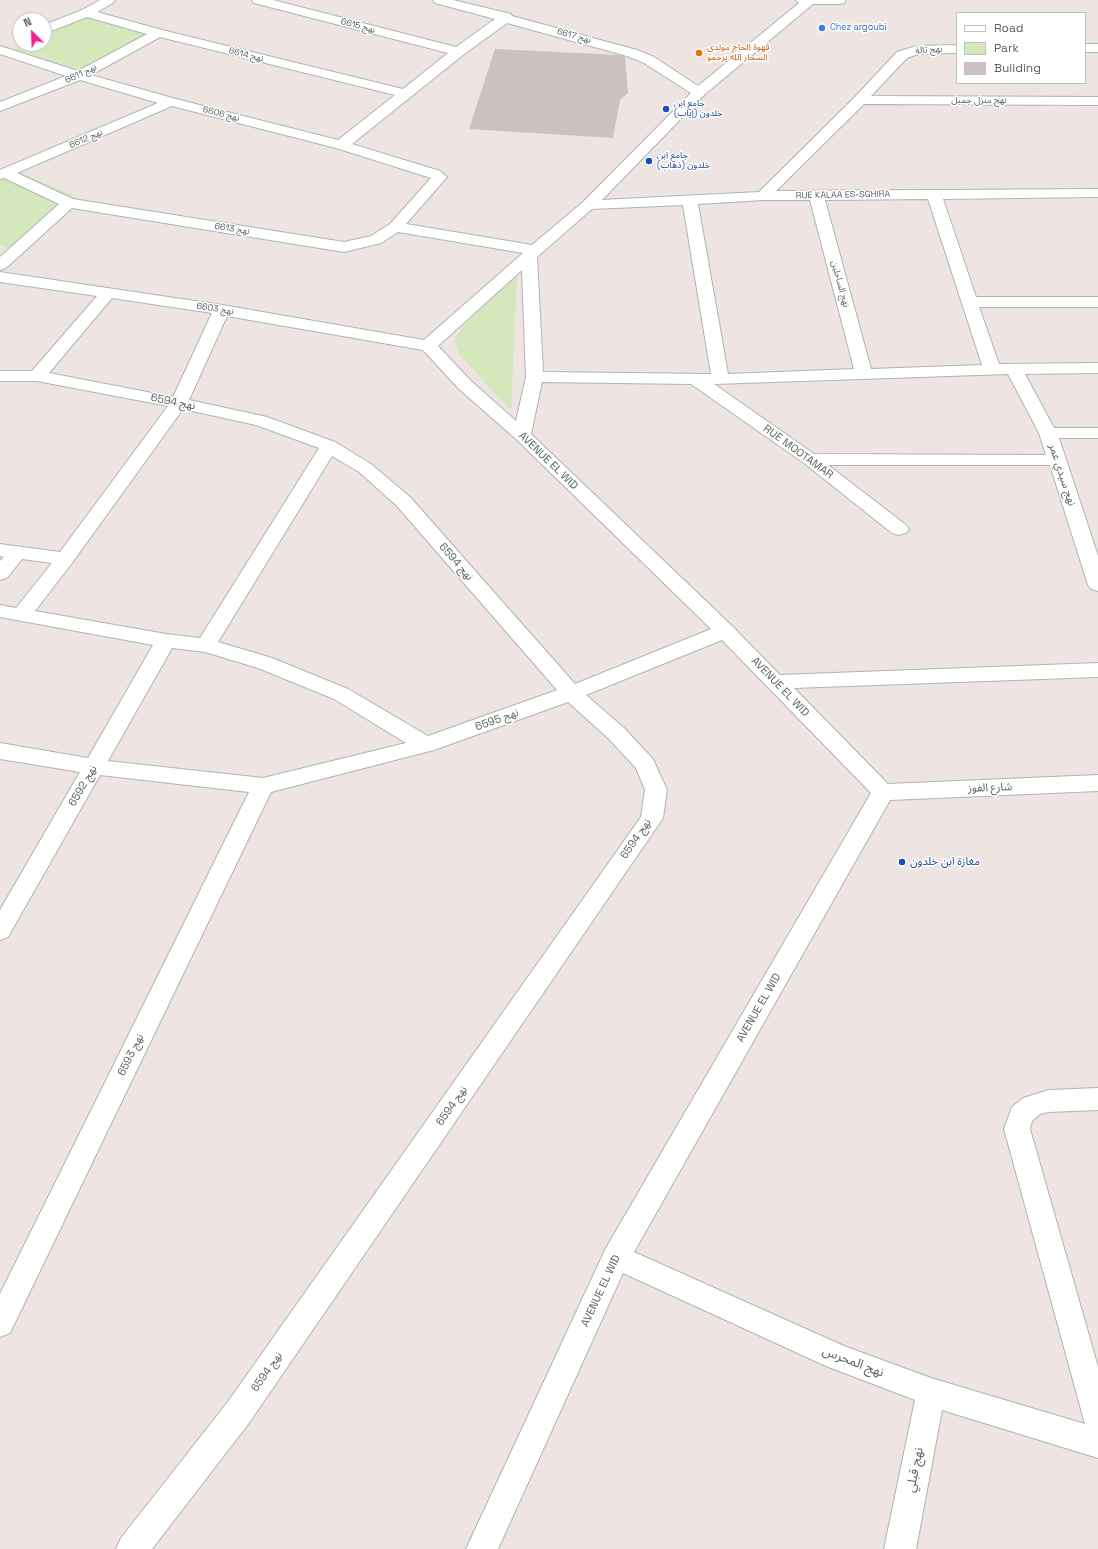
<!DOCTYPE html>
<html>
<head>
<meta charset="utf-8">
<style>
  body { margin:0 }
  #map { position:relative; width:1098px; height:1549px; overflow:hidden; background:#eee4e1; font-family:"Space Grotesk",sans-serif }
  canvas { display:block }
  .legend { position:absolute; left:956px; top:12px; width:130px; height:72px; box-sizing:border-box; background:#fff; border:1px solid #bdc1c1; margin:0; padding:5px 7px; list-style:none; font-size:12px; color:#5a6363 }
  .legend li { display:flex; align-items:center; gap:8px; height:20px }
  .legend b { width:20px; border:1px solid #bdc1c1 }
  .north { position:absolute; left:12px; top:12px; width:40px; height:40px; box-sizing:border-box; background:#fff; border:1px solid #bdc1c1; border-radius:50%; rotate:336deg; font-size:11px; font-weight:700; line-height:16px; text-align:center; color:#5a6363 }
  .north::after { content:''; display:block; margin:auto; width:14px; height:18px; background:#f6208a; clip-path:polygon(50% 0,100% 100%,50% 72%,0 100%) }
</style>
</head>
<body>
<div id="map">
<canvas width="1098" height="1549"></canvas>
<ul class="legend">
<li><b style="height:5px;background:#fff"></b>Road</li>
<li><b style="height:11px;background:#d5e8bb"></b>Park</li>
<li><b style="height:11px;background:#cbc2c0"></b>Building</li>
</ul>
<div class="north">N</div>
</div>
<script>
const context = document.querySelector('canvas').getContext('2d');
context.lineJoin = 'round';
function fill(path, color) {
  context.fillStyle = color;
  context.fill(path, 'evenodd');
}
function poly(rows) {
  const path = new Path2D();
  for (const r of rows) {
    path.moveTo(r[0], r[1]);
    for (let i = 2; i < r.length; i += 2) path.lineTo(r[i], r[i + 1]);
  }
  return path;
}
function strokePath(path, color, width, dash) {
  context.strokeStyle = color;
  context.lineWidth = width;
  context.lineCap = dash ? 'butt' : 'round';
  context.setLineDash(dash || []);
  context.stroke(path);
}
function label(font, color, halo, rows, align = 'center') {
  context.font = font + ' "Space Grotesk","Noto Sans Arabic",sans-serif';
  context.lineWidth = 3;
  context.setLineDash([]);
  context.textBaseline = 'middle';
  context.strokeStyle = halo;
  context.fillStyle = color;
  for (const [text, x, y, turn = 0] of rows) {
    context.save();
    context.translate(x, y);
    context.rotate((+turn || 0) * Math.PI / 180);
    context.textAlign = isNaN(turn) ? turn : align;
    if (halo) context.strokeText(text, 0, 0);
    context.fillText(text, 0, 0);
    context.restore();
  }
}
fill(poly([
  [86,17,149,33,80,70,13,49,24,44,44,44,44,36],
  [20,172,82,200,17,254,0,244,0,180],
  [517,275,511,410,461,357,453,342,465,324]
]), '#d5e8bb');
fill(poly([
  [495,49,618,55,625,57,628,93,620,100,613,138,469,129]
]), '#cbc2c0');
const minor = poly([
  [100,0,115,0,113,3,97,12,162,30,403,89,448,53,254,3,252,0,273,0,456,47,495,19,435,3,433,0,453,0,511,14,512,16,637,50,654,57,698,86,799,3,796,0,846,0,844,3,840,4,813,4,704,95,602,200,759,192,855,97,897,52,916,46,957,45,957,53,918,54,907,58,871,96,1098,97,1098,105,864,104,776,191,1098,189,1098,197,943,199,976,297,1098,297,1098,307,979,307,999,364,1098,363,1098,373,1025,374,1054,428,1098,428,1098,438,1059,438,1098,556,1098,591,1091,589,1088,585,1050,465,828,465,906,525,909,529,906,533,899,535,892,533,804,463,691,384,542,382,531,434,732,626,780,675,1098,663,1098,677,794,688,888,784,1098,775,1098,791,890,800,634,1252,844,1346,931,1378,1085,1424,1004,1129,1012,1107,1023,1098,1049,1090,1098,1088,1098,1110,1049,1112,1040,1114,1032,1121,1030,1129,1098,1367,1098,1458,942,1410,916,1549,884,1549,915,1400,826,1366,623,1273,498,1549,466,1549,606,1248,871,793,722,640,586,695,624,728,653,759,667,790,663,818,249,1423,152,1549,116,1549,121,1538,227,1403,641,817,645,790,636,768,608,738,568,702,434,750,271,792,10,1333,0,1337,0,1294,249,792,100,775,8,937,0,940,0,910,80,772,0,759,0,743,88,758,153,645,0,617,0,605,16,608,52,563,22,559,7,578,0,580,0,561,4,557,0,556,0,544,60,552,168,406,37,381,0,381,0,371,32,371,97,296,0,282,0,272,222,305,424,340,523,253,398,232,381,243,344,252,72,208,6,268,0,270,0,257,59,204,4,178,0,179,0,170,158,103,80,80,0,111,0,102,66,76,0,54,0,46,78,71,147,34,87,17,44,34,44,25,82,10,100,0],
  [507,23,627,56,644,63,691,93,583,202,532,245,406,224,447,177,440,171,352,144,463,55,507,23],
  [160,37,395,95,338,140,176,99,91,75,160,37],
  [172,106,336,148,431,178,390,224,371,236,344,242,73,199,17,173,172,106],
  [928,199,982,365,871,369,825,200,928,199],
  [763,200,810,200,854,369,728,374,698,204,763,200],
  [683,205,711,374,543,372,537,257,592,209,683,205],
  [522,270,526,377,516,421,471,381,438,346,522,270],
  [112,298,212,313,173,397,49,373,112,298],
  [227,316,423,350,459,389,516,439,711,629,575,684,410,497,371,464,335,442,267,417,189,400,227,316],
  [1008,374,1039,433,1046,455,814,454,714,384,1008,374],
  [183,409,256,425,319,448,200,638,166,634,35,611,72,563,183,409],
  [332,456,359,472,396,505,557,690,428,736,348,689,272,658,218,642,332,456],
  [172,648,205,652,258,668,334,699,406,743,263,778,108,761,172,648],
  [1085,44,1098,44,1098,52,1085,52,1085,44]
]);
strokePath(minor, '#adb5b5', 2);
fill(minor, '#fff');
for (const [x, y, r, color] of [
  [822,28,4,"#3f7fe0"],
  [699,53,4,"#e8710a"],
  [666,109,4,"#1a4fb4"],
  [649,161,4,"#1a4fb4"],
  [902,862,4,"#1a4fb4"]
]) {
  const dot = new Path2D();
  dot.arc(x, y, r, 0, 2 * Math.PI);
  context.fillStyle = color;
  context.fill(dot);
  strokePath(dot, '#fff', 1.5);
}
label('9px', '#5a6363', '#fff', [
  ["نهج 6615",358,26,15],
  ["نهج 6617",574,36,15],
  ["نهج تالة",929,50,-4],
  ["نهج 6614",246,55,14],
  ["نهج 6611",81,74,-25],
  ["نهج منزل جميل",979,101],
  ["نهج 6606",221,114,14],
  ["نهج 6612",86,139,-23],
  ["RUE KALAA ES-SGHIRA",843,195,-1],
  ["نهج 6613",232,229,9],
  ["نهج الساحلين",840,284,75],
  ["نهج 6603",215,309,9]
]);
label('9px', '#366cbe', '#fff', [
  ["Chez argoubi",830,28]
], 'left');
label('9px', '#c56008', '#fff', [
  ["قهوة الحاج مولدي",707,48],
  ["السحار الله يرحمو",707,58]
], 'left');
label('9px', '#164399', '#fff', [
  ["جامع ابن",674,104],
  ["خلدون (إياب)",674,114],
  ["جامع ابن",657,156],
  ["خلدون (ذهاب)",657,166]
], 'left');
label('11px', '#5a6363', '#fff', [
  ["نهج 6594",173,402,11],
  ["RUE MOOTAMAR",798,452,36],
  ["AVENUE EL WID",548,461,44],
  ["نهج سيدي عمر",1062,475,72],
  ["نهج 6594",456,562,49],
  ["AVENUE EL WID",780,687,46],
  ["نهج 6595",497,720,-20],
  ["نهج 6592",83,786,-60],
  ["شارع الفوز",990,788,-2],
  ["نهج 6594",636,839,-56],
  ["AVENUE EL WID",759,1008,-60],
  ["نهج 6593",131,1055,-64],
  ["نهج 6594",452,1106,-55],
  ["AVENUE EL WID",601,1291,-65],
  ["نهج 6594",267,1372,-55]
]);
label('11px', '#164399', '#fff', [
  ["مغازة ابن خلدون",910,862]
], 'left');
label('13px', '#5a6363', '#fff', [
  ["نهج المحرس",853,1362,21],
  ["نهج قبلي",915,1470,-79]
]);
</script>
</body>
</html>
